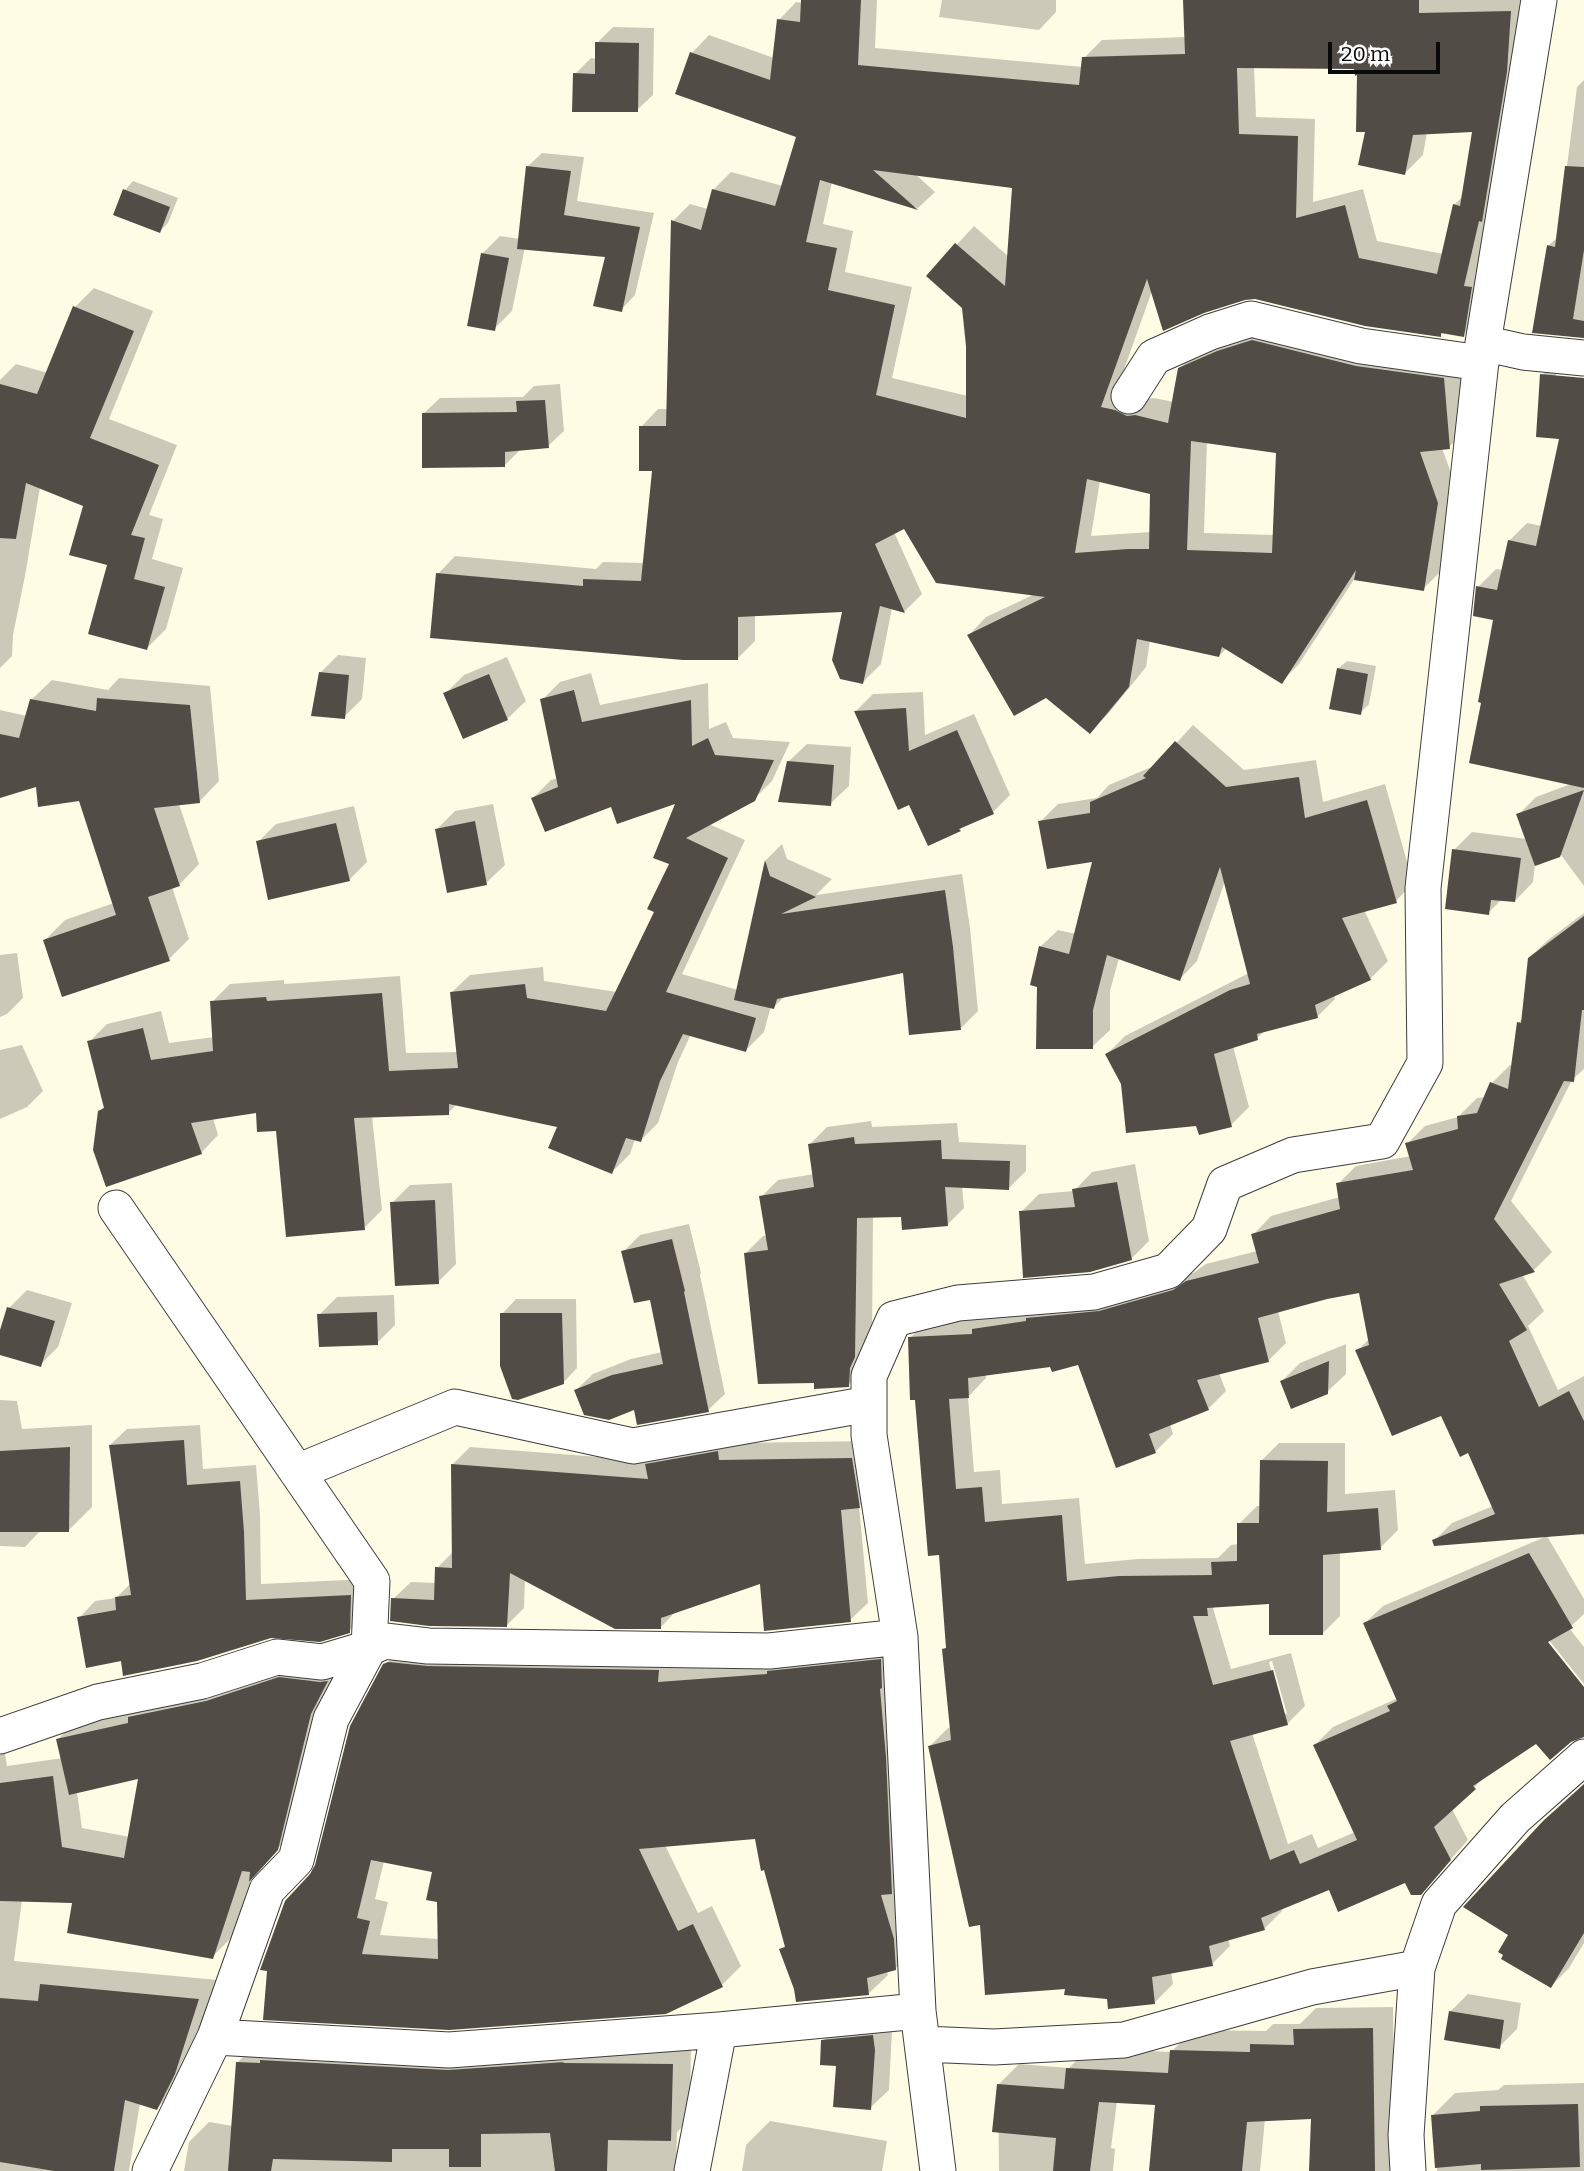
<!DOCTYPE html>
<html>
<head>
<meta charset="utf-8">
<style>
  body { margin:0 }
  #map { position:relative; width:1584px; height:2171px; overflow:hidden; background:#fffce6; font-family:Bitter,serif }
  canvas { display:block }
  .scale { position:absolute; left:1328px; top:42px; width:112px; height:32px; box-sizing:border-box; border:4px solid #0a0a0a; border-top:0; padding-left:9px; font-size:21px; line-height:24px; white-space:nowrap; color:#0a0a0a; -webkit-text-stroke:5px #fff; paint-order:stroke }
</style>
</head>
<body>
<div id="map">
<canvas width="1584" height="2171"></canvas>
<div class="scale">20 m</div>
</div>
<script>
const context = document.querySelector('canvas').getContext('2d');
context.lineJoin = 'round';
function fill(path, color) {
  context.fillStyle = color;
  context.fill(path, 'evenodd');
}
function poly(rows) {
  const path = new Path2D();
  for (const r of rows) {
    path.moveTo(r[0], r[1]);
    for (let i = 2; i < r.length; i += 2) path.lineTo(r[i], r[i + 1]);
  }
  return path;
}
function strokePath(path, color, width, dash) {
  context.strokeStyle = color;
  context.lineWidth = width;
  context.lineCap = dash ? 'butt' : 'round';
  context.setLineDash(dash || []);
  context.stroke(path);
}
fill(poly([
  [803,0,877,0,875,48,1083,67,1084,58,1102,40,1186,37,1185,0,1528,0,1481,317,1463,335,1444,332,1440,335,1255,298,1152,291,1117,389,1146,399,1154,398,1174,402,1179,369,1197,351,1236,334,1461,361,1467,430,1449,447,1442,448,1455,484,1441,571,1423,589,1355,578,1299,664,1281,682,1227,648,1219,656,1150,640,1146,667,1108,714,1090,731,969,635,986,617,1035,594,905,526,894,532,922,594,905,611,892,608,881,664,863,682,844,610,755,615,755,641,737,659,438,574,455,556,596,569,603,562,645,563,654,469,641,427,658,409,669,409,673,221,690,204,708,209,713,190,731,172,783,186,798,136,692,53,709,35,774,58,779,20,796,2,803,3],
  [1254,66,1356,67,1359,74,1367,130,1405,173,1423,155,1427,132,1474,130,1463,196,1454,205,1443,254,1377,241,1363,189,1313,202,1315,119,1256,117],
  [914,173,1014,186,1009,257,974,226,928,276,964,307,968,346,968,396,892,378,912,287,845,272,853,231,823,224,832,182,918,208,935,192],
  [1207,442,1278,451,1274,535,1204,533],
  [1100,481,1152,493,1151,532,1091,536],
  [942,0,1056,0,1056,12,1039,30,939,17],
  [613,27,654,28,653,95,637,110,575,74,591,58,597,59,597,43],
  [1584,80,1584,336,1534,331,1548,246,1558,237,1577,87],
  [542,153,584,157,577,201,654,213,635,295,621,310,607,256,525,247,512,311,494,329,482,254,500,236,520,239,527,167],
  [133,181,178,198,168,223,160,231,125,190],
  [94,288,153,311,109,419,177,445,149,515,163,519,152,559,183,568,166,629,147,648,85,504,40,487,25,576,13,635,12,656,0,668,0,380,16,364,48,373,75,307],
  [1560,357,1584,359,1584,376,1556,374,1556,377,1584,380,1584,886,1561,855,1535,864,1533,882,1515,901,1502,899,1488,913,1454,850,1472,832,1527,839,1518,815,1536,797,1571,784,1483,702,1495,619,1478,587,1496,569,1503,570,1509,541,1527,523,1542,526,1561,438,1542,375],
  [560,384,564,431,548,446,520,450,504,466,424,413,440,398,523,397,534,386],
  [338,655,366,658,362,699,344,717,320,673],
  [507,657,526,701,507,719,446,693,464,675],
  [1347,661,1376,666,1369,704,1360,713,1338,669],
  [591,673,600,705,708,683,709,729,726,722,733,738,790,742,772,781,754,799,709,824,745,840,682,974,738,990,766,860,782,844,787,859,832,879,816,895,962,874,970,928,978,1011,960,1029,904,971,785,996,774,1007,771,1006,764,1032,746,1050,691,1034,678,1062,658,1123,641,1140,635,1139,630,1154,612,1172,559,1126,457,1104,448,1113,372,1116,382,1210,364,1228,277,1129,258,1111,213,1118,218,1135,201,1153,99,1112,105,1106,89,1042,107,1024,161,1011,169,1043,214,1037,212,1002,230,984,284,980,284,984,400,976,406,1053,458,1052,452,992,470,975,543,967,544,981,617,992,656,911,672,864,678,801,612,805,533,798,551,780,558,778,542,700,560,682],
  [119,678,210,686,219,781,199,802,179,804,199,864,179,885,172,887,189,939,169,959,45,940,65,920,114,903,80,800,37,785,0,797,0,710,27,716,31,700,52,680,108,690],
  [923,692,925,735,974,714,1010,795,993,812,965,824,960,830,910,802,856,711,873,694],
  [1193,725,1244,770,1316,760,1323,802,1385,784,1413,883,1396,901,1364,910,1388,961,1370,979,1334,995,1335,999,1317,1017,1266,1030,1257,1038,1233,1046,1249,1107,1231,1125,1198,1124,1122,1084,1107,1054,1125,1036,1249,973,1225,881,1197,961,1180,979,1119,958,1110,991,1110,1030,1092,1047,1040,947,1058,930,1076,934,1094,859,1040,822,1058,804,1097,798,1109,785,1156,765],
  [807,744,851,747,849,786,830,804,788,762],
  [493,804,505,865,486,883,437,829,455,811],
  [354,806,367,862,349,880,258,842,276,824],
  [1584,913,1584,1069,1572,1080,1511,1201,1552,1252,1534,1270,1522,1274,1544,1311,1528,1326,1558,1390,1584,1376,1584,1536,1582,1533,1434,1541,1452,1523,1493,1506,1469,1451,1442,1414,1357,1351,1369,1339,1360,1291,1278,1311,1286,1343,1268,1361,1219,1373,1226,1391,1208,1409,1170,1424,1173,1434,1155,1452,1079,1363,986,1374,986,1378,968,1397,974,1472,1000,1470,1002,1504,1079,1498,1085,1564,1138,1559,1218,1558,1231,1545,1239,1544,1239,1524,1257,1506,1261,1506,1261,1461,1279,1443,1345,1443,1345,1494,1395,1490,1398,1530,1380,1548,1340,1552,1340,1616,1322,1634,1271,1602,1216,1605,1213,1608,1231,1669,1291,1653,1305,1706,1287,1724,1252,1733,1288,1844,1312,1834,1318,1848,1355,1832,1315,1745,1333,1727,1398,1698,1365,1623,1383,1606,1547,1536,1584,1599,1584,1614,1569,1628,1584,1647,1584,1684,1544,1634,1541,1636,1584,1689,1584,1736,1537,1742,1491,1771,1452,1809,1468,1840,1421,1893,1406,1881,1330,1887,1281,1908,1282,1911,1264,1929,1228,1938,1230,1946,1212,1964,1171,1971,1173,1984,1155,2002,1109,1998,1067,1987,982,1923,930,1746,948,1728,952,1727,943,1650,948,1646,940,1553,910,1338,928,1320,1119,1294,1193,1273,1206,1264,1257,1251,1253,1235,1271,1216,1340,1197,1338,1184,1356,1166,1411,1156,1407,1144,1425,1126,1458,1117,1477,1098,1486,1097,1492,1083,1510,1065,1513,1066,1518,1023,1523,1018,1529,958,1548,940],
  [1272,1661,1287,1714,1283,1714,1269,1662],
  [17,953,23,998,7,1014,0,1017,0,955],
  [22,1045,43,1091,27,1107,0,1119,0,1050],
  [871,1121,872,1127,957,1123,959,1142,1026,1145,1026,1171,1009,1188,962,1186,964,1208,947,1225,903,1215,873,1216,872,1339,865,1368,848,1385,816,1381,746,1253,763,1236,767,1236,761,1197,778,1180,814,1174,810,1144,827,1127],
  [1135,1164,1149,1241,1131,1259,1021,1212,1039,1194,1074,1191,1092,1172],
  [452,1183,456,1264,438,1282,392,1203,410,1185],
  [689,1224,701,1273,700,1275,725,1394,708,1410,635,1408,576,1390,593,1374,631,1359,662,1352,651,1298,623,1252,640,1235],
  [27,1290,72,1303,58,1347,40,1365,0,1353,0,1336,9,1308],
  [394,1295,395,1325,377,1343,319,1315,337,1297],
  [516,1299,576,1299,577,1368,563,1383,502,1314],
  [1346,1344,1346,1374,1327,1392,1282,1381,1300,1363],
  [0,1400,17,1401,22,1429,92,1425,92,1507,69,1530,41,1530,25,1547,0,1546],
  [200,1425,203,1469,256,1465,260,1515,261,1584,367,1579,365,1614,349,1631,271,1636,122,1659,79,1618,95,1601,116,1598,131,1583,110,1445,127,1429],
  [869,1441,876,1489,859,1506,868,1603,850,1620,761,1582,677,1610,660,1628,525,1579,524,1608,507,1625,393,1599,411,1582,437,1583,437,1568,453,1552,452,1465,470,1447,651,1461,665,1447,737,1443],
  [899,1641,914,1949,895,1969,887,1971,888,1975,868,1994,796,1989,781,1950,786,1945,756,1837,665,1845,698,1913,712,1906,741,1966,722,1985,265,2018,312,1875,385,1665,405,1645],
  [384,1861,434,1871,439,1901,439,1939,380,1935,388,1902,375,1899],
  [341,1663,297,1828,252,1876,232,1937,212,1957,74,1901,22,1900,14,1961,218,1980,194,2052,177,2088,157,2108,140,2103,129,2171,0,2171,0,1722,7,1766,63,1758,58,1739,78,1720,149,1697],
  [140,1777,130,1837,82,1828,77,1792],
  [1584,1784,1584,1943,1569,1968,1551,1986,1510,1934,1544,1822],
  [1468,1994,1521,2003,1517,2029,1499,2047,1450,2012],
  [1393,2007,1395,2171,1311,2171,1313,2118,1265,2119,1260,2171,1151,2171,1157,2103,1117,2101,1111,2148,1115,2149,1113,2171,999,2171,998,2085,1019,2064,1069,2068,1089,2048,1171,2052,1193,2030,1266,2031,1273,2024,1300,2024,1316,2008],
  [841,2023,892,2030,889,2090,870,2108,838,2065,823,2041],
  [257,2043,691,2045,690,2119,677,2132,676,2171,184,2171,189,2142,209,2122,233,2126,238,2062],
  [1584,2083,1584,2171,1437,2171,1433,2115,1455,2093,1498,2090,1504,2085],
  [770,2121,887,2141,882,2171,742,2171,746,2145]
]), '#0003');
fill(poly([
  [801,0,861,0,858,65,1079,85,1082,57,1185,54,1183,0,1419,0,1419,13,1511,11,1507,72,1482,222,1479,221,1464,286,1472,287,1464,337,1441,333,1441,337,1365,326,1255,299,1245,300,1204,313,1163,331,1147,279,1101,407,1115,410,1127,416,1135,415,1168,423,1178,368,1217,351,1252,340,1356,366,1444,378,1450,449,1420,452,1438,503,1424,591,1354,580,1356,570,1282,684,1222,647,1219,657,1137,639,1129,687,1090,734,1046,698,1014,716,967,635,1045,597,936,583,904,529,875,544,905,613,880,606,863,684,840,679,832,660,842,612,738,617,738,660,683,660,430,638,436,573,583,586,583,579,641,581,652,471,639,471,639,426,666,426,671,220,701,230,712,189,775,206,796,137,675,94,690,52,770,80,777,19,800,22],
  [1237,68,1354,69,1355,76,1357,75,1356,132,1365,132,1358,165,1405,175,1413,135,1472,132,1460,206,1453,204,1437,274,1359,258,1345,205,1296,218,1298,136,1239,134],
  [873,170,1012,188,1005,286,955,243,926,276,962,308,966,346,966,418,876,395,895,305,828,290,837,248,806,242,820,180,918,210],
  [1191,441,1276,453,1272,553,1187,550],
  [1087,479,1150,494,1149,549,1128,549,1075,553],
  [595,42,639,43,638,112,572,112,573,73,595,74],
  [526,166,571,171,564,215,640,227,622,312,593,306,605,257,517,249],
  [1565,166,1584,167,1584,250,1573,319,1584,321,1584,338,1532,333,1547,245,1555,247],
  [123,189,170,207,160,233,113,215],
  [481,253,509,258,495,331,467,326],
  [73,306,134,331,90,438,159,465,131,535,145,538,134,579,165,587,147,650,88,634,107,565,69,555,83,506,26,483,16,539,0,538,0,384,37,394],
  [1540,374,1584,378,1584,788,1469,763,1481,703,1478,702,1493,620,1473,616,1476,586,1497,590,1508,540,1536,546,1559,439,1536,437],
  [545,400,549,448,505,452,505,467,422,468,422,413,517,412,516,401],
  [1337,668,1368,674,1361,715,1329,709],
  [319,672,349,675,345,719,311,716],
  [489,674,508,720,463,739,443,693],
  [574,690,582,722,691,700,692,746,708,738,715,755,774,760,755,801,686,838,728,858,666,992,756,1018,746,1052,683,1034,660,1081,641,1142,626,1138,612,1174,548,1148,557,1127,449,1104,449,1115,354,1118,365,1230,286,1237,276,1131,257,1132,256,1113,191,1123,202,1154,106,1187,93,1150,98,1111,104,1108,87,1041,143,1028,151,1060,213,1051,210,1001,266,997,267,1001,382,993,389,1071,458,1068,450,992,525,984,527,998,606,1011,654,912,647,909,669,864,653,858,675,804,617,824,611,807,545,832,531,798,558,787,540,699],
  [97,698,190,705,200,803,154,808,180,886,148,897,170,961,62,997,43,940,116,915,79,801,38,807,36,787,0,798,0,734,19,738,30,699,96,711],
  [906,708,909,751,957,730,994,814,959,829,961,831,928,846,909,805,898,810,854,711],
  [1175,741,1226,787,1299,777,1305,818,1367,800,1397,903,1342,918,1371,980,1315,1005,1318,1018,1257,1034,1258,1040,1214,1054,1232,1127,1199,1135,1196,1126,1126,1133,1121,1084,1105,1054,1230,990,1250,984,1220,867,1180,981,1107,955,1093,1010,1093,1049,1036,1049,1037,987,1030,985,1039,946,1069,954,1092,862,1047,869,1038,821,1090,813,1090,802,1146,778,1143,776],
  [787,761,834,765,831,806,778,802],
  [1584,790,1560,857,1535,866,1516,814],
  [475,821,487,885,447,893,435,829],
  [336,823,350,881,268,900,256,841],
  [1452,849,1521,858,1515,902,1491,900,1489,915,1445,909],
  [765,860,770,876,816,897,781,914,945,890,953,947,961,1030,909,1035,903,973,777,999,774,1009,734,1000],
  [1584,916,1584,1010,1582,1010,1574,1082,1564,1081,1494,1219,1535,1272,1499,1284,1527,1330,1509,1341,1539,1407,1569,1391,1584,1421,1584,1534,1434,1546,1432,1540,1495,1514,1468,1453,1460,1457,1441,1416,1392,1436,1355,1350,1369,1345,1359,1293,1327,1299,1258,1318,1269,1362,1197,1380,1209,1410,1149,1434,1156,1453,1116,1468,1078,1365,1052,1372,1050,1367,968,1378,969,1398,949,1399,956,1489,982,1487,985,1522,1062,1515,1067,1581,1119,1576,1212,1575,1211,1562,1237,1561,1237,1523,1259,1523,1260,1460,1328,1461,1327,1512,1378,1508,1381,1550,1323,1555,1323,1635,1269,1635,1269,1604,1207,1608,1208,1616,1193,1616,1213,1685,1273,1670,1288,1725,1230,1741,1270,1860,1294,1850,1300,1864,1357,1840,1313,1745,1390,1711,1387,1706,1397,1701,1363,1623,1529,1553,1573,1628,1548,1642,1584,1687,1584,1737,1571,1742,1550,1760,1536,1744,1473,1786,1476,1789,1434,1827,1451,1860,1421,1895,1411,1895,1405,1883,1338,1912,1329,1890,1261,1918,1265,1930,1209,1946,1213,1966,1152,1977,1155,2004,1108,2009,1107,1999,1064,1995,1065,1989,985,1995,980,1925,969,1927,928,1746,951,1740,942,1649,946,1648,939,1555,928,1556,915,1400,910,1400,908,1337,972,1334,972,1329,1026,1321,1026,1318,1099,1311,1173,1290,1186,1281,1259,1263,1251,1234,1340,1209,1336,1183,1413,1170,1405,1143,1458,1129,1457,1116,1477,1113,1490,1082,1508,1089,1517,1022,1521,1023,1528,958],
  [854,1137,855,1144,941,1140,942,1159,1010,1161,1009,1190,945,1187,948,1226,902,1230,901,1217,857,1218,855,1357,850,1368,849,1387,814,1389,814,1383,758,1384,744,1253,768,1250,759,1196,814,1187,808,1144],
  [1117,1182,1132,1260,1090,1272,1023,1278,1019,1211,1075,1207,1072,1189],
  [435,1200,439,1284,395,1286,390,1202],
  [672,1239,685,1291,684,1292,709,1412,637,1425,634,1410,609,1420,584,1415,574,1390,612,1375,663,1364,650,1300,634,1303,621,1251],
  [7,1307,55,1321,41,1367,0,1355,0,1330],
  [377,1312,378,1345,319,1347,317,1314],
  [500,1313,562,1313,564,1384,518,1400,512,1399,500,1366],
  [1329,1361,1328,1394,1291,1409,1280,1381],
  [184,1440,187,1485,240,1481,244,1532,246,1600,351,1595,350,1633,320,1642,271,1638,197,1661,123,1676,121,1661,86,1668,77,1617,116,1610,115,1597,131,1595,109,1445],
  [70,1447,69,1532,0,1532,0,1451],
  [718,1451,719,1460,852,1458,860,1508,841,1510,851,1622,764,1631,760,1584,661,1618,661,1629,615,1629,510,1573,507,1627,429,1626,390,1621,391,1598,434,1600,435,1567,452,1568,451,1464,648,1479,645,1464],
  [881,1659,882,1688,880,1689,886,1757,892,1894,881,1895,894,1939,896,1970,867,1978,869,1995,796,2002,794,1989,779,1949,785,1947,764,1870,761,1871,755,1839,639,1849,678,1931,693,1924,723,1987,666,2014,449,2030,263,2020,267,1971,260,1970,285,1901,310,1874,315,1865,350,1726,383,1664,388,1662,428,1666,659,1670,658,1682,767,1674,767,1671],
  [371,1860,432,1872,426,1900,437,1902,438,1959,362,1954,370,1921,357,1918],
  [279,1677,320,1682,328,1681,311,1714,278,1850,249,1882,250,1872,242,1871,213,1959,67,1933,72,1903,0,1901,0,1783,53,1776,62,1847,124,1858,138,1779,69,1795,56,1739,128,1723,128,1717,206,1701],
  [1584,1784,1584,1933,1551,1988,1501,1959,1503,1955,1498,1952,1508,1935,1463,1907,1543,1821],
  [40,1984,199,1999,175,2074,157,2110,125,2100,114,2171,54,2171,0,2162,0,1998,38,2001],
  [1449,2011,1504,2020,1500,2049,1444,2040],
  [1373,2028,1375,2171,1309,2171,1311,2119,1247,2122,1242,2171,1149,2171,1155,2105,1099,2102,1090,2171,1053,2171,1056,2138,992,2132,997,2084,1064,2089,1066,2068,1168,2073,1170,2050,1250,2052,1250,2044,1294,2045,1293,2029],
  [873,2035,875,2050,871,2110,833,2107,836,2066,820,2065,821,2040],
  [260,2060,448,2070,565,2062,562,2063,673,2064,671,2141,608,2140,607,2171,555,2171,550,2133,481,2134,481,2167,449,2167,449,2149,392,2149,392,2162,273,2159,271,2171,228,2171,236,2062,260,2063],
  [1578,2104,1580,2167,1481,2170,1481,2164,1435,2168,1431,2115,1480,2111,1480,2106]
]), '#524c46');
const minor = poly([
  [1483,343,1523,352,1584,358],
  [1129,396,1154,357,1210,332,1251,319,1361,346,1481,363],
  [116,1208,372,1581,369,1648,331,1719,296,1860,267,1890,215,2037,150,2171],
  [297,1472,455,1407,633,1446,869,1404],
  [0,1736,98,1702,202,1681,277,1657,322,1662,369,1648,385,1641,428,1646,769,1651,900,1637],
  [215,2037,449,2050,719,2030,918,2011],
  [923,2044,994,2047,1124,2040,1312,1987,1417,1968],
  [692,2171,719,2030],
  [938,2171,918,2011,900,1637,869,1435,869,1376,894,1319,958,1303,1094,1292,1168,1271,1209,1229,1225,1184,1293,1155,1382,1141,1425,1063,1423,888,1483,343,1539,0],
  [1408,2171,1406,2135,1417,1968,1439,1904,1515,1818,1584,1757]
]);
strokePath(minor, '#3d3d3d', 37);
strokePath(minor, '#fff', 35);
</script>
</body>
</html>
